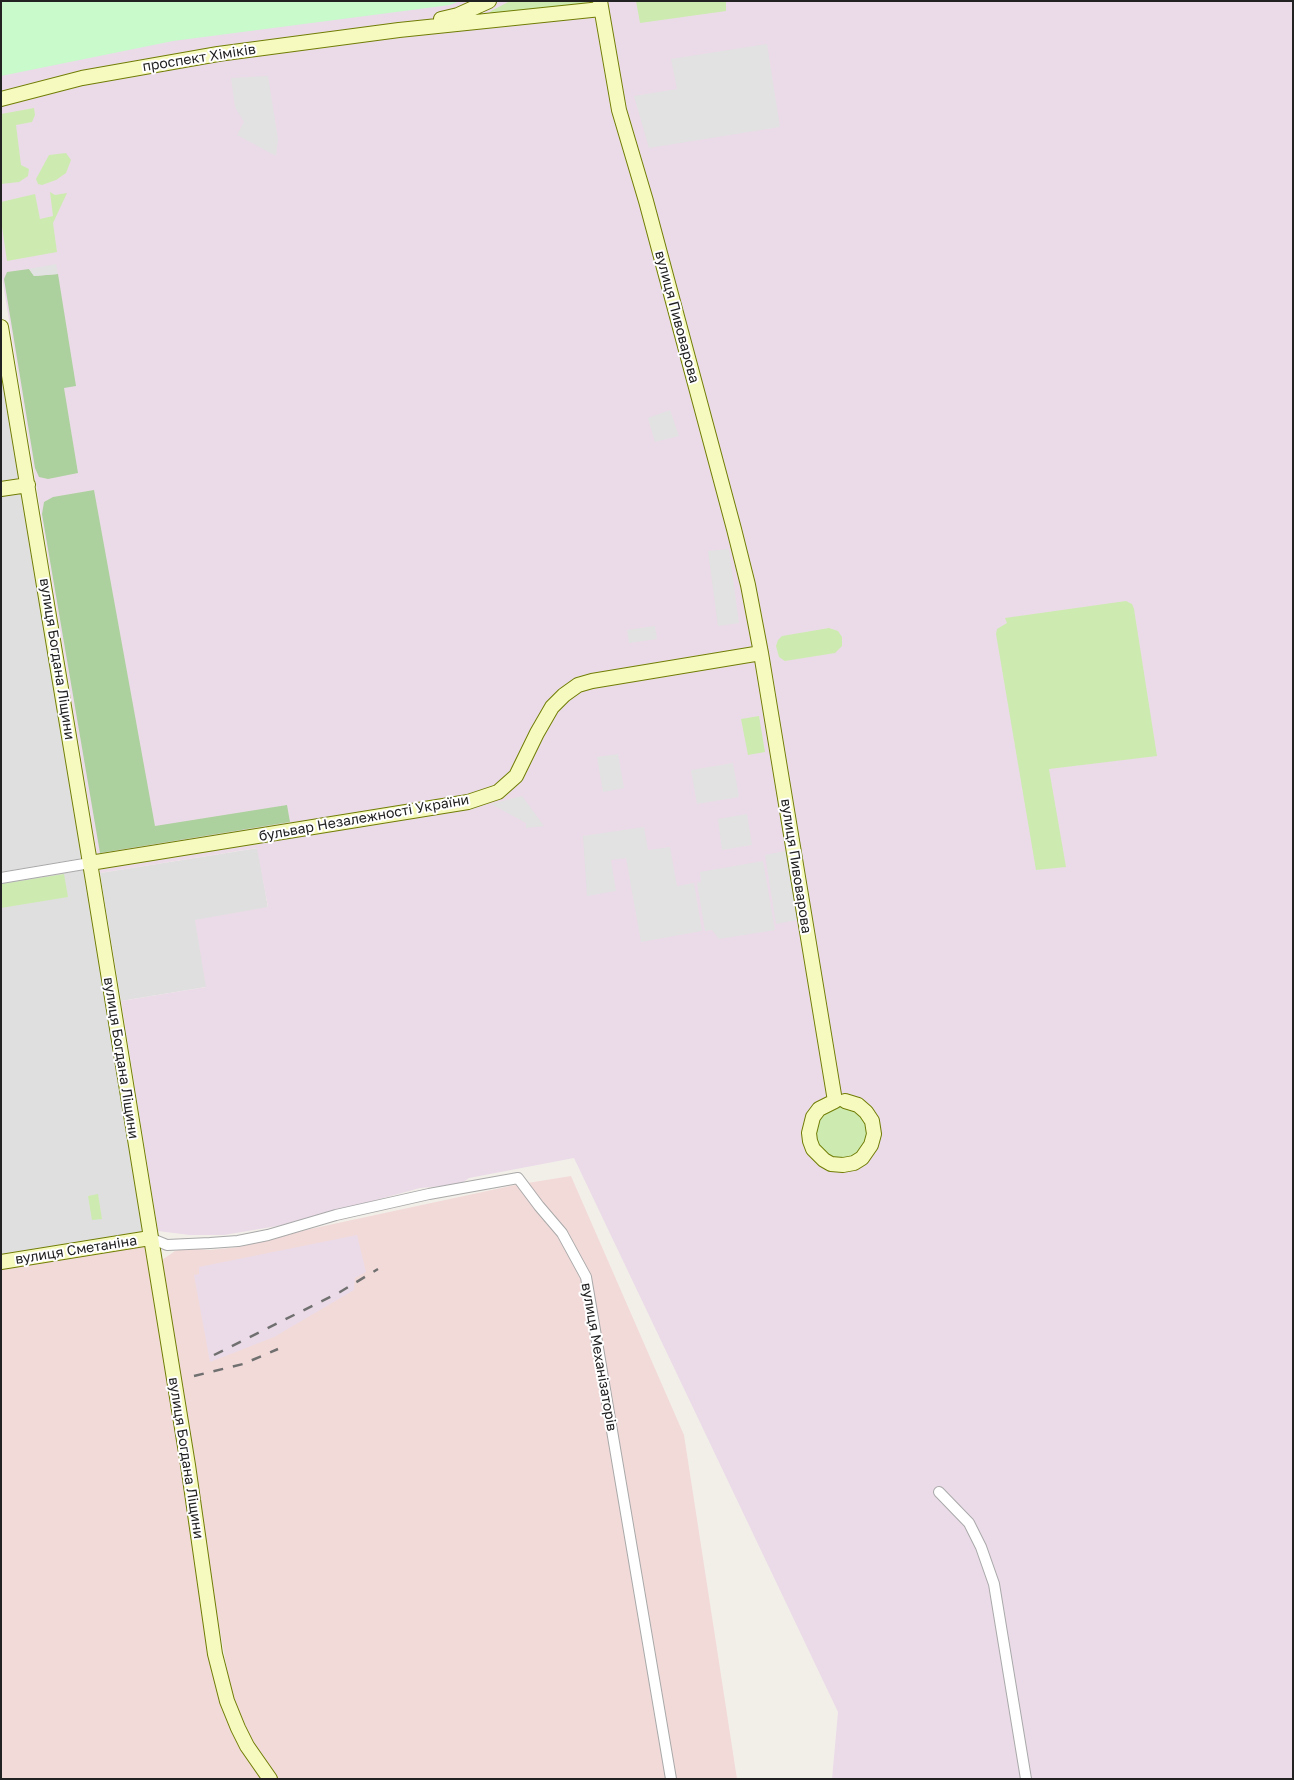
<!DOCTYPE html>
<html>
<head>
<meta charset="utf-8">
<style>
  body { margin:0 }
  #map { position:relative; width:1294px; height:1780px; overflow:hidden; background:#f2efe9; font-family:"Golos Text",sans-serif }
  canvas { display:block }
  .frame { position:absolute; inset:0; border:2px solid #222; pointer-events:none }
</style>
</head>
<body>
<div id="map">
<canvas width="1294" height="1780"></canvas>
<div class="frame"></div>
</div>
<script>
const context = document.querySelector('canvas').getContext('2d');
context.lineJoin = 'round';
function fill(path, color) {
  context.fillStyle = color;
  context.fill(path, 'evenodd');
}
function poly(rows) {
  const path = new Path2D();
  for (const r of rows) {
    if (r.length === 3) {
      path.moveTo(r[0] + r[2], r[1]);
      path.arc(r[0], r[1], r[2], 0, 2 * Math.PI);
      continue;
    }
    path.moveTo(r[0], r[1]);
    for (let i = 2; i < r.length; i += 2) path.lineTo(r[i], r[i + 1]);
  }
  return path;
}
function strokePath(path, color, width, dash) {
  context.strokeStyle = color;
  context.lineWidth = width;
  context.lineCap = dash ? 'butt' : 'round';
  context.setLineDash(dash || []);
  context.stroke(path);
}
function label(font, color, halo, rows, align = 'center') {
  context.font = font + ' "Golos Text",sans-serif';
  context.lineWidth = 4;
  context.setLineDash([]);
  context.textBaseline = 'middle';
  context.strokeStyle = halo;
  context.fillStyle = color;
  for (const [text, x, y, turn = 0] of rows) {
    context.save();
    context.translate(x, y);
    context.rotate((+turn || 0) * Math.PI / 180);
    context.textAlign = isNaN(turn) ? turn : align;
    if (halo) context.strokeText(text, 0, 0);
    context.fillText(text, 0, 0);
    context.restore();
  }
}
fill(poly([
  [1,365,20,483,1,486],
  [21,489,83,858,1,872,1,493],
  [258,848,268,908,206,987,121,1001,100,873],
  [84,870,145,1234,1,1258,1,883]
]), '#e0dfdf');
fill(poly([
  [571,1176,684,1435,737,1779,278,1779,269,1769,251,1740,232,1697,202,1530,162,1260,175,1251,187,1248,210,1250,239,1247,310,1229,515,1185],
  [144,1242,216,1675,263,1779,1,1779,1,1265]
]), '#f2dad9');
fill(poly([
  [1,1,1293,1,1293,1779,832,1779,838,1712,574,1158,469,1178,462,1183,453,1185,420,1188,289,1224,224,1235,190,1235,158,1231,121,1001,206,987,195,920,268,907,257,848,100,873,1,271],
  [357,1235,366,1272,355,1278,354,1290,274,1337,210,1362,194,1275,199,1274,199,1267]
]), '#ebdbe8');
fill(poly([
  [510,1,588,1,585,4,488,15,491,11],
  [636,1,726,1,726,11,640,23],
  [34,108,35,115,32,122,16,125,21,165,29,169,28,176,19,182,1,184,1,114],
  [66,153,71,160,66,173,56,180,42,185,38,184,36,179,49,155],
  [50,192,55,195,67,193,53,223,57,252,7,261,1,220,1,202,35,194,40,219,53,216],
  [1126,601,1132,604,1134,609,1157,756,1049,769,1066,867,1036,870,996,634,997,629,1007,623,1005,618],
  [829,628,838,631,842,637,842,646,835,653,785,661,779,657,776,646,778,640,782,636],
  [759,716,765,752,748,755,741,719],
  [64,874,68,897,1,908,1,884],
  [841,1132,26],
  [98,1194,102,1219,92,1220,88,1196]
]), '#cdebb0');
fill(poly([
  [29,269,34,276,58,274,76,386,64,388,78,473,48,479,39,477,35,468,4,279,7,272],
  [94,490,155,826,287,805,290,822,100,853,42,514,44,502,53,497]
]), '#add19e');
fill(poly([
  [1,1,460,1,450,5,173,41,1,76]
]), '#c8facc');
fill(poly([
  [767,44,780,127,649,148,634,96,677,89,671,59],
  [268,76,278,139,276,156,237,135,244,122,235,107,231,78],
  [56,264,58,274,34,276,29,269],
  [670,410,679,436,655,442,648,418],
  [729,549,739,623,718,626,708,551],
  [655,626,657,639,629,643,627,630],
  [618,754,624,788,603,792,597,757],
  [733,763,739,797,697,804,691,770],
  [522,796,544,826,526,828,526,823,491,804],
  [747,814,752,845,722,850,718,819],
  [644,827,648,850,670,847,677,886,694,883,702,931,641,942,626,858,611,860,616,891,587,896,583,836],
  [786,851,797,920,776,924,765,855],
  [763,861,775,930,719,939,712,930,705,931,697,883,701,882,700,872]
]), '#e2e2e2');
const street = poly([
  [1,878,90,863],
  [150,1238,167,1245,210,1243,238,1241,268,1235,336,1215,429,1194,518,1178,539,1206,562,1233,586,1277,671,1779],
  [939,1492,969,1523,981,1547,994,1584,1026,1779]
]);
const secondary = poly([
  [600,1,619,110,646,201,734,529,748,585,761,653,835,1101,819,1109,813,1117,809,1133,810,1141,813,1149,824,1160,831,1164,843,1165,854,1163,862,1158,871,1145,874,1134,872,1121,866,1112,858,1105,845,1101],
  [441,19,458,15,489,1],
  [1,99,82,78,218,54,399,30,601,9],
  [1,327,93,881,188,1465,215,1654,227,1701,238,1728,247,1746,270,1779],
  [1,489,28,485],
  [90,863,468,802,498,792,516,776,537,733,552,707,564,695,578,685,592,681,761,653],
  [1,1262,150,1238]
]);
strokePath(street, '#a9a9a9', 12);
strokePath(secondary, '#707d05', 16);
strokePath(street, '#fff', 10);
strokePath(secondary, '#f7fabf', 14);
strokePath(poly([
  [214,1355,340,1292,378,1269],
  [194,1376,243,1364,278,1349]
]), '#707070', 2.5, [10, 10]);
label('14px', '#222', '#fff', [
  ["проспект Хіміків",199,58,-9],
  ["вулиця Пивоварова",677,317,75],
  ["вулиця Богдана Ліщини",57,659,81],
  ["бульвар Незалежності України",364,818,-10],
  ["вулиця Пивоварова",796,866,81],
  ["вулиця Богдана Ліщини",121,1058,81],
  ["вулиця Сметаніна",76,1250,-9],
  ["вулиця Механізаторів",599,1357,80],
  ["вулиця Богдана Ліщини",186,1458,81]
]);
</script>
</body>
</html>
